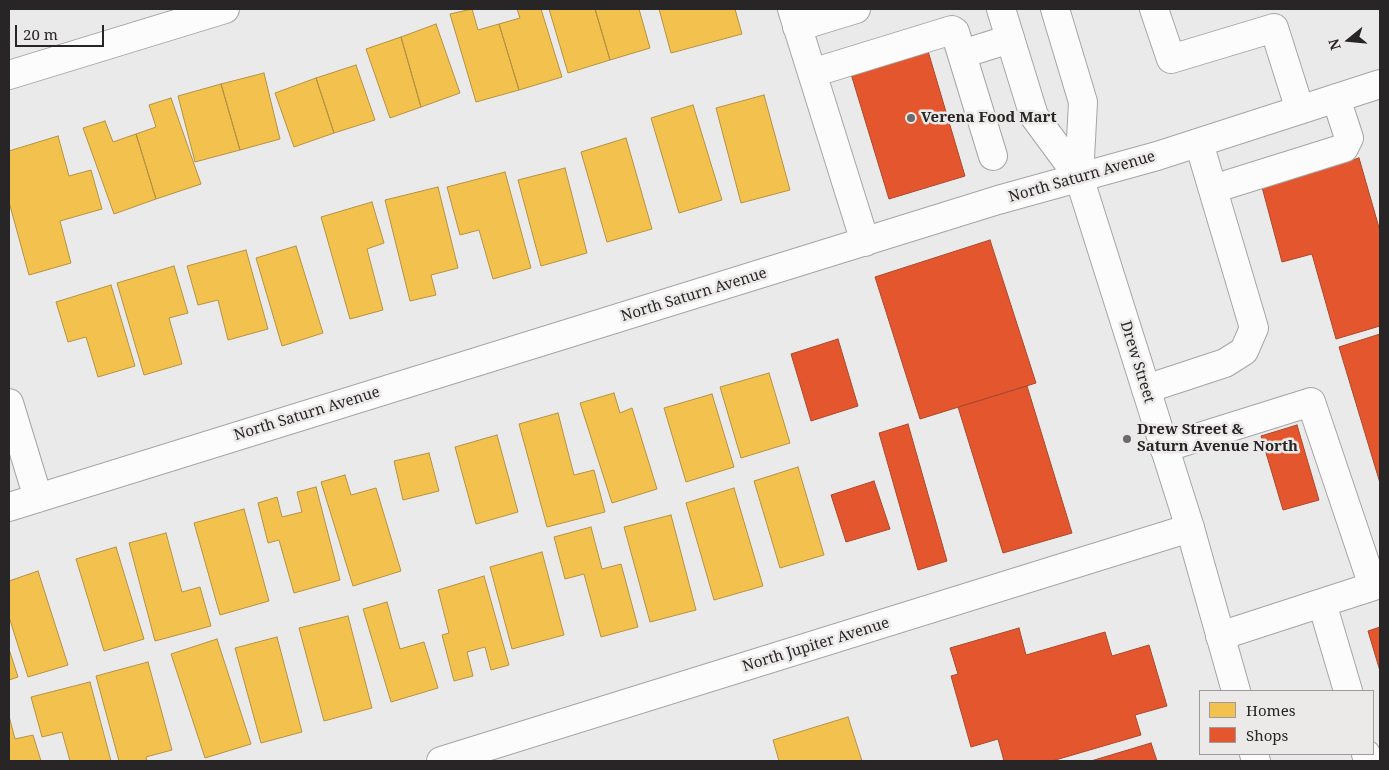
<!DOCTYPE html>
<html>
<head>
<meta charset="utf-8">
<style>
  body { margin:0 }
  #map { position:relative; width:1389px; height:770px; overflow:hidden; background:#ebeaea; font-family:"Noto Serif",serif }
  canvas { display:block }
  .frame { position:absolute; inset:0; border:10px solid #272526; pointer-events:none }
  .legend { position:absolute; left:1199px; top:690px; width:175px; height:65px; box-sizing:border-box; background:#ece9e9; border:1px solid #9d9b9b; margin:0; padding:6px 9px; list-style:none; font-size:15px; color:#272526 }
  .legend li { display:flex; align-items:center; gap:10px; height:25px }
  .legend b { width:25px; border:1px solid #9d9b9b }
  .north { position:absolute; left:1324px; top:15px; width:50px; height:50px; -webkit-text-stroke:4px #ece9e9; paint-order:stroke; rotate:253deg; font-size:14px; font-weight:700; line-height:20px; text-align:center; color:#272526 }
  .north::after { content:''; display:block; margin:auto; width:18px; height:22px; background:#272526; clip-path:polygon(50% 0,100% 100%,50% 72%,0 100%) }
  .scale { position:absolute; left:15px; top:25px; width:89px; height:22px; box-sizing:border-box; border:2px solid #272526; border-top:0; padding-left:6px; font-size:15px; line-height:18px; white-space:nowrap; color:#272526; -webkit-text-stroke:4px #ece9e9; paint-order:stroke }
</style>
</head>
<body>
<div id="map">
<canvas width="1389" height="770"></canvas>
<div class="frame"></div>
<ul class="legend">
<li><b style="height:14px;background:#f2c14e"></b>Homes</li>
<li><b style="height:14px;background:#e4572e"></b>Shops</li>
</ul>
<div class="north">N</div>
<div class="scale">20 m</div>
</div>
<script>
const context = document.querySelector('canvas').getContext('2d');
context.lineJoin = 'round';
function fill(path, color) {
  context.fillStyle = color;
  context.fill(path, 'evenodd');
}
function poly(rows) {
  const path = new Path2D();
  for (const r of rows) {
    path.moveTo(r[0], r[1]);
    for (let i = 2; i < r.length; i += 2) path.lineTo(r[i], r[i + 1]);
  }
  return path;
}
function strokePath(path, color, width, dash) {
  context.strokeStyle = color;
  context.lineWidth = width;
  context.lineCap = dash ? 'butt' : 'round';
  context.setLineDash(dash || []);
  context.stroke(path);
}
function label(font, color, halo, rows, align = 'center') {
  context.font = font + ' "Noto Serif",serif';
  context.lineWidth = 5;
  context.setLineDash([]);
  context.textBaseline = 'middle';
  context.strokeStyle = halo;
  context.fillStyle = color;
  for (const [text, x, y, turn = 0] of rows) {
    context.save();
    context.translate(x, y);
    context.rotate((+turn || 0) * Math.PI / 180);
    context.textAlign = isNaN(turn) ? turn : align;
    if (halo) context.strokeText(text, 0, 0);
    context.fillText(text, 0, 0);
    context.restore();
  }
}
const homes = poly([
  [472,9,478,30,499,24,519,90,476,102,450,14,472,9],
  [517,9,541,9,562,77,519,90,499,24,520,18,517,9],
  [549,9,595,9,610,60,568,73,549,9],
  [595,9,639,9,650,48,610,60,595,9],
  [659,9,735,9,742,34,671,53,659,9],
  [436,24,460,93,421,107,401,37,436,24],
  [401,37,421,107,390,118,366,49,401,37],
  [356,65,375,120,334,133,316,78,356,65],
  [264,73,280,139,240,150,221,84,264,73],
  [316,78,334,133,294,147,275,93,316,78],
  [221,84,240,150,195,162,178,96,221,84],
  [764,95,790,190,741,203,716,108,764,95],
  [171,98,201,184,156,199,136,134,156,127,149,105,171,98],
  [693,105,722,200,679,213,651,118,693,105],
  [105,121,113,142,136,134,156,199,114,214,83,128,105,121],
  [58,136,69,176,91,170,102,209,60,221,71,263,29,275,9,202,9,151,58,136],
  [626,138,652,229,607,242,581,152,626,138],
  [565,168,587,253,541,266,518,180,565,168],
  [505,172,531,268,493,279,479,230,460,235,447,187,505,172],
  [438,187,458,268,431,275,436,295,410,301,385,200,438,187],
  [372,202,384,243,367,249,383,310,350,319,321,217,372,202],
  [296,246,323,333,282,346,256,258,296,246],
  [246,250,268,329,228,340,218,300,198,305,187,266,246,250],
  [174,266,188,313,169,318,182,364,144,375,117,283,174,266],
  [111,285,135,366,98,377,86,337,68,342,56,302,111,285],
  [769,373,790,443,741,458,720,387,769,373],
  [614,393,620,413,632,408,657,489,612,503,580,403,614,393],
  [712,394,734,467,686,482,664,408,712,394],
  [558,413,574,475,594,470,605,512,547,527,519,424,558,413],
  [497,435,518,512,476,524,455,447,497,435],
  [429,453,439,491,403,500,394,461,429,453],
  [798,467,824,555,780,568,754,481,798,467],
  [345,475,351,495,376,488,401,571,353,586,321,482,345,475],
  [316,487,340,580,294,593,279,540,268,543,258,503,277,497,282,517,302,512,297,492,316,487],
  [734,488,763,586,714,600,686,503,734,488],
  [244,509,269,601,220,615,194,523,244,509],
  [671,515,696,610,650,622,624,527,671,515],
  [591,527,602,569,621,564,638,627,601,637,584,574,565,579,554,537,591,527],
  [166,533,182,592,200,587,211,626,155,641,129,543,166,533],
  [116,547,144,639,104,651,76,559,116,547],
  [542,552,564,635,512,649,490,567,542,552],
  [38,571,68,665,28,677,9,617,9,581,38,571],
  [484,576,509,665,491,670,485,647,467,652,473,676,454,681,442,635,449,633,438,590,484,576],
  [387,602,400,649,424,642,438,688,391,702,363,609,387,602],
  [348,616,372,708,324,721,299,628,348,616],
  [277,637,302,732,261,743,235,648,277,637],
  [217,639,251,744,205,758,171,654,217,639],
  [9,649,18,677,9,680,9,649],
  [148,662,172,750,146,757,147,761,119,761,96,676,148,662],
  [90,682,111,761,70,761,62,732,42,737,31,697,90,682],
  [9,716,15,739,33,735,41,761,9,761,9,716],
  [848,717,862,761,779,761,773,740,848,717]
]);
fill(homes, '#f2c14e');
strokePath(homes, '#b59242', 1);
const shops = poly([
  [928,51,965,176,889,199,851,74,928,51],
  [1359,158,1380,231,1380,326,1336,339,1312,254,1282,262,1262,187,1359,158],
  [990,240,1036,383,920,419,875,277,990,240],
  [1380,334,1380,483,1339,347,1380,334],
  [838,339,858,406,811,421,791,354,838,339],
  [1027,386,1072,533,1003,553,958,407,1027,386],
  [908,424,947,561,918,570,879,433,908,424],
  [1297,425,1319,500,1283,510,1261,436,1297,425],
  [874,481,890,529,846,542,831,495,874,481],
  [1380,627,1380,671,1368,631,1380,627],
  [1019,628,1026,655,1105,632,1112,656,1149,645,1167,706,1135,715,1141,735,1052,761,1004,761,998,739,971,747,951,676,958,674,950,648,1019,628],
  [1151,743,1157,761,1091,761,1151,743]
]);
fill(shops, '#e4572e');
strokePath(shops, '#ab482c', 1);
const minor = poly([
  [792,9,865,242],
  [1154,9,1171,59,1274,28,1300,110],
  [797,27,856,9],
  [962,54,1010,39],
  [812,73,952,30,955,32,993,156],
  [9,75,225,9],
  [1213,189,1344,148,1349,138,1336,98],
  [1146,389,1225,363,1244,351,1254,328,1199,143],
  [9,403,38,498],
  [1164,448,1311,402,1373,586],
  [9,507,998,200,1157,156,1380,84],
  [1322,603,1348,691],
  [1220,636,1380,584],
  [1366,754,1368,759],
  [441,761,1190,528]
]);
const major = poly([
  [1001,9,1034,116,1079,177,1190,528,1236,691],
  [1055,9,1083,102,1079,177],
  [1254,754,1256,761]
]);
strokePath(minor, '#a6a5a5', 30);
strokePath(major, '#a6a5a5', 30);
strokePath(minor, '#fcfcfc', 28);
strokePath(major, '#fcfcfc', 28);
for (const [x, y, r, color] of [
  [911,118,5,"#6c6a6b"],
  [1127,439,5,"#6c6a6b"]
]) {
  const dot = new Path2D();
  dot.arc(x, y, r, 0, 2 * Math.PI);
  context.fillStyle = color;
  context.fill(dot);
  strokePath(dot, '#ece9e9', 2);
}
label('bold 15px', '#272526', '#ece9e9', [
  ["Verena Food Mart",921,118],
  ["Drew Street &",1137,430],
  ["Saturn Avenue North",1137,447]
], 'left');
label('15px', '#272526', '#ece9e9', [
  ["North Saturn Avenue",1082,177,-16],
  ["North Saturn Avenue",694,295,-17],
  ["Drew Street",1137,362,73],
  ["North Saturn Avenue",307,414,-17],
  ["North Jupiter Avenue",816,645,-17]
]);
</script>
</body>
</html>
